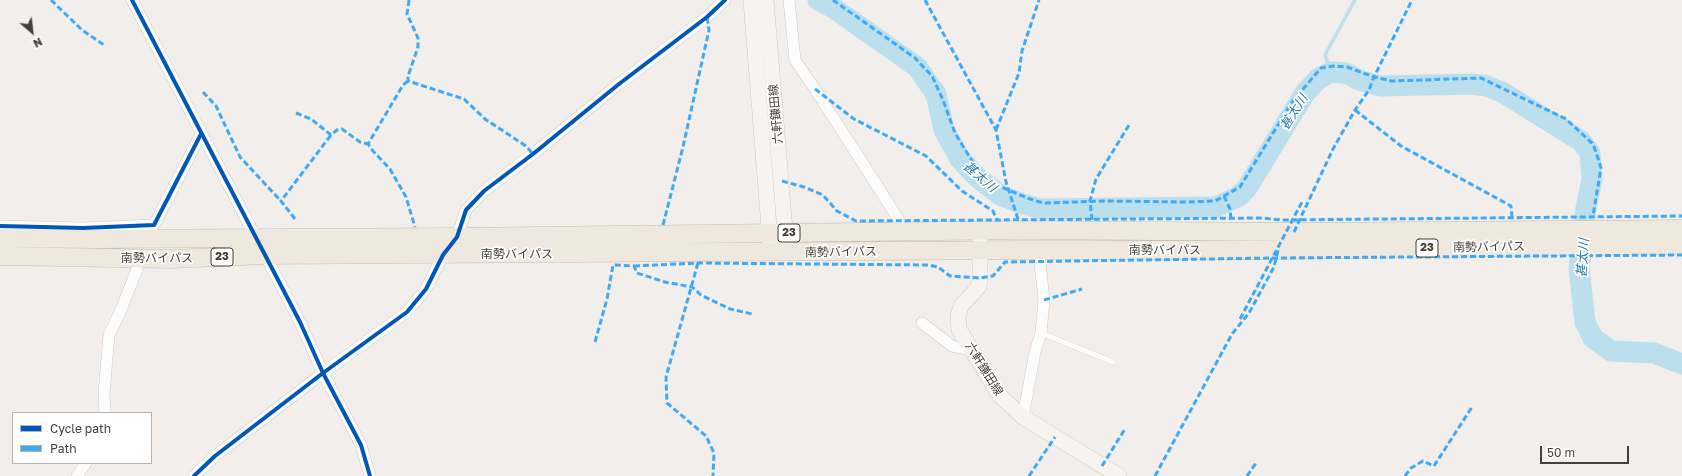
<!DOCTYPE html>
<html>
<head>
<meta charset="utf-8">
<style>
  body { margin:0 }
  #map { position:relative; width:1682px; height:476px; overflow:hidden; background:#f1eeeb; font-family:"Golos Text",sans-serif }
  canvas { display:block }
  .legend { position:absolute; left:12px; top:412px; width:140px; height:52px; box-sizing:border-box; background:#fff; border:1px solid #b5b2af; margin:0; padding:5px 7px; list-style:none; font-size:12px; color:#473f37 }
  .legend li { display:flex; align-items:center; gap:8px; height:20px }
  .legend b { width:20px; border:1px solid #b5b2af }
  .north { position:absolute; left:12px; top:12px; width:40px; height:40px; -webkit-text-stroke:3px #fff; paint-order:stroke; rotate:152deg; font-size:11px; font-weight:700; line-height:16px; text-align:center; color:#473f37 }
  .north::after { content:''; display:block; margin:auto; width:14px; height:18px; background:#473f37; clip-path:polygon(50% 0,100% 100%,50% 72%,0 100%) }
  .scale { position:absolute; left:1540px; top:446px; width:89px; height:18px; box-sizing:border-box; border:2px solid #473f37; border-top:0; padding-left:5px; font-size:12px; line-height:14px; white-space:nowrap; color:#473f37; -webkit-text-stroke:3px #fff; paint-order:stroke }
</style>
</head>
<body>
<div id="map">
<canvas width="1682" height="476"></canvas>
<ul class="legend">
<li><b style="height:5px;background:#0057b8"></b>Cycle path</li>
<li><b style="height:5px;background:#3fa9f5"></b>Path</li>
</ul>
<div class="north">N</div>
<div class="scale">50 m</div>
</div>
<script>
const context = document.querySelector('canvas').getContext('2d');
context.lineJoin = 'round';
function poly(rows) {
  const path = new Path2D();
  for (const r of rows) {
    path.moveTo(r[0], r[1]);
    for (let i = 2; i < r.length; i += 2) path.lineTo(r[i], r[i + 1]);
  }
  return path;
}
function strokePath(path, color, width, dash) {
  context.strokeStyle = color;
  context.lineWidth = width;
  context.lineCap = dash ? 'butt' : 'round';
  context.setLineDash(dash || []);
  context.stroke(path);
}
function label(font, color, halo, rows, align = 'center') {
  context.font = font + ' "Golos Text","Noto Sans JP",sans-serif';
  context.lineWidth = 3.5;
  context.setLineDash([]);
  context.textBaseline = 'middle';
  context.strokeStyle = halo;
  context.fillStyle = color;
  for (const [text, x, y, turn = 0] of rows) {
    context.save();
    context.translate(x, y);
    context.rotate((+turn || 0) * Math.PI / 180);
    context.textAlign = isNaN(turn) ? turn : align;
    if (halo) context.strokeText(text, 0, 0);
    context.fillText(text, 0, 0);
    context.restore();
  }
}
strokePath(poly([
  [1331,72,1325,55,1355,0]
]), '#bcdfee', 3.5);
strokePath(poly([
  [818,0,832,7,917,67,936,94,944,130,960,159,978,178,1000,195,1023,204,1041,209,1216,207,1239,196,1247,188,1305,93,1318,79,1331,72,1346,73,1359,80,1380,86,1472,84,1486,86,1502,92,1581,141,1590,153,1592,179,1586,208,1579,268,1585,322,1593,338,1611,351,1654,353,1682,364]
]), '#bcdfee', 21);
const service = poly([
  [1041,333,1113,362]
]);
const minor = poly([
  [132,0,300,322,323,373,361,445,370,476],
  [789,0,795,60,815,89,899,220],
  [0,226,83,228,154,225,201,134],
  [922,323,952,346,973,351],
  [105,413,104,393,109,335,121,310,137,269],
  [1023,417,1035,352,1041,333,1044,300,1040,262],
  [77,476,86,463],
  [194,476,215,456,323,373,407,312,426,289,443,255,457,237,466,210,484,191,533,154,619,84,707,17,725,0]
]);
const secondary = poly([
  [751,0,771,252],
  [766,0,786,244],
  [980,232,980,278,979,286,974,292,961,306,958,317,959,329,1000,396,1023,417,1119,476]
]);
const trunk = poly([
  [0,238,95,239,457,237,1020,230,1294,232,1682,229],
  [0,256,171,259,265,255,1028,250,1278,250,1682,245]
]);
strokePath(service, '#cdcac7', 6);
strokePath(minor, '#cdcac7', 12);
strokePath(secondary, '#d0cbc2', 16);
strokePath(trunk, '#c9b9a6', 19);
strokePath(service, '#fdfcfc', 5.5);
strokePath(minor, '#fdfcfc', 11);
strokePath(secondary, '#f7f4ef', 15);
strokePath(trunk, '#eee8de', 18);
strokePath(poly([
  [51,0,82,30,104,45],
  [409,0,407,14,418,38,418,47,408,76,408,81,464,99,485,119,526,146,533,154],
  [833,0,915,58,932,76,943,100,955,133,977,169,994,184,1030,199,1043,203,1105,201,1186,202,1215,201,1240,187,1292,102,1321,68,1334,66,1347,67,1374,77,1392,81,1481,78,1566,119,1593,144,1597,155,1601,168,1593,216],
  [925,0,996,130,1006,182,1018,219],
  [408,81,403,85,368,144,373,151,390,169,406,197,415,227],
  [815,89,854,119,926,156,962,191,993,211,997,220],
  [203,92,216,106,240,157,281,201],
  [1355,110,1401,146,1511,206,1512,217],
  [296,113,311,119,331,135,337,130,342,129,360,142,368,144],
  [996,130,1019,73,1022,51,1039,0],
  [782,181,804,187,823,195,837,211,856,221,1262,218,1282,220,1682,216],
  [1224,196,1230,209,1231,219],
  [295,219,281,201,331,135],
  [1092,220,1090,201,1096,179,1129,125],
  [663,225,683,147,709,30,707,17],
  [1294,232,1333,149,1355,110,1369,90,1374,77,1412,0],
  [698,263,666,377,667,403,706,436,714,453,713,476],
  [634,266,698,263,928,265,938,267,950,276,980,278,993,276,1005,262,1275,258,1682,255],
  [1044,300,1082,289],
  [1240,319,1302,202],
  [595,342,607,299,613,265,634,266,637,273,665,282,692,287,701,295,730,309,752,314],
  [1102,466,1125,429],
  [1029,476,1055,437],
  [1155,476,1232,334,1249,313,1274,267,1278,250],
  [1247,476,1256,463],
  [1405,476,1411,468,1423,461,1434,466,1472,407]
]), '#3fa9f5', 3, [6, 3]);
strokePath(poly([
  [132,0,300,322,323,373,361,445,370,476],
  [0,226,83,228,154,225,201,134],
  [194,476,215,456,323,373,407,312,426,289,443,255,457,237,466,210,484,191,533,154,619,84,707,17,725,0]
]), '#0057b8', 4);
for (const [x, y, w] of [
  [789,233,22],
  [1427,248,22],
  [222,257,22]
]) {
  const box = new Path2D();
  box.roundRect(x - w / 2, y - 9, w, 18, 3);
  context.fillStyle = '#fff';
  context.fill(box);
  strokePath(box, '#473f37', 1);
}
label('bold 11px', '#473f37', null, [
  ["23",789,233],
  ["23",1427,248],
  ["23",222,257]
]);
label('12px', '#473f37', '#fff', [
  ["六軒鎌田線",776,114,-95],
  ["南勢バイパス",1489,247,-1],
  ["南勢バイパス",1165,250],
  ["南勢バイパス",841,252,-1],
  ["南勢バイパス",517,254],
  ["南勢バイパス",157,258],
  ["六軒鎌田線",984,369,58]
]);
label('italic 13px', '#2d7ca3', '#fff', [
  ["甚太川",1294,112,-58],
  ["甚太川",980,177,41],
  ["甚太川",1583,258,-86]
]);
</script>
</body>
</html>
